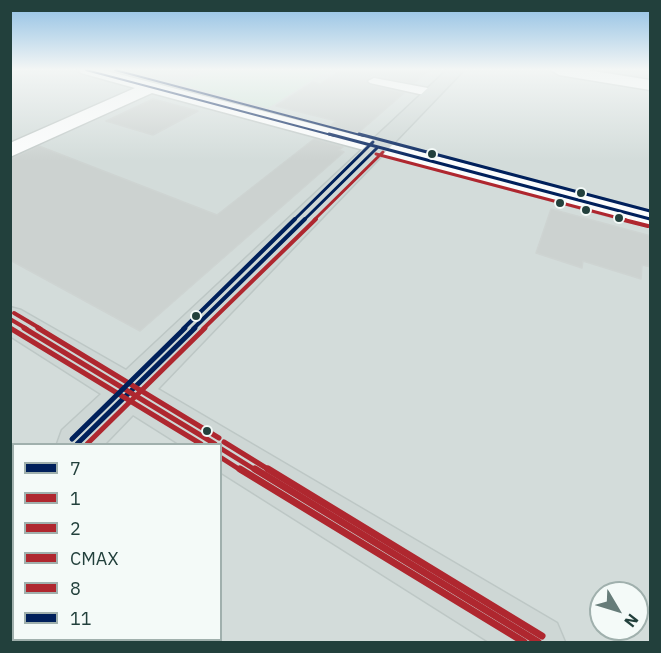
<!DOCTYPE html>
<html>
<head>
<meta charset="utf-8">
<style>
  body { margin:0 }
  #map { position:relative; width:661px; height:653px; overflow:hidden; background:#e5ebe9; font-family:"IBM Plex Sans",sans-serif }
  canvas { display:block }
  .frame { position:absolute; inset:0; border:12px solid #22403c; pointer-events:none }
  .legend { position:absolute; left:12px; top:443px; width:210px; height:198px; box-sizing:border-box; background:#f4faf8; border:2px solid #a0b0ad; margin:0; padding:8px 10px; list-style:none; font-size:18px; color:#22403c }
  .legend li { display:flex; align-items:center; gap:12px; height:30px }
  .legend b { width:30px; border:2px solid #a0b0ad }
  .north { position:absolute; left:589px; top:581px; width:60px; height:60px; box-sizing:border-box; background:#f4faf8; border:2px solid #a0b0ad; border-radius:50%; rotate:128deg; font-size:16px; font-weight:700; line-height:24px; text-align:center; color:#22403c }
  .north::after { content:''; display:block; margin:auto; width:21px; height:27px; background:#667c79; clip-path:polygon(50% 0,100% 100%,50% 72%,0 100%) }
</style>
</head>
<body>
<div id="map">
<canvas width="661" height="653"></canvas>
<div class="frame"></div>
<ul class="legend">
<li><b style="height:8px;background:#00205b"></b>7</li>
<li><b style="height:8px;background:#af272f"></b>1</li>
<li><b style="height:8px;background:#af272f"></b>2</li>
<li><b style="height:8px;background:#af272f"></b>CMAX</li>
<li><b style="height:8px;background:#af272f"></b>8</li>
<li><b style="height:8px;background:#00205b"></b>11</li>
</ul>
<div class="north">N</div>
</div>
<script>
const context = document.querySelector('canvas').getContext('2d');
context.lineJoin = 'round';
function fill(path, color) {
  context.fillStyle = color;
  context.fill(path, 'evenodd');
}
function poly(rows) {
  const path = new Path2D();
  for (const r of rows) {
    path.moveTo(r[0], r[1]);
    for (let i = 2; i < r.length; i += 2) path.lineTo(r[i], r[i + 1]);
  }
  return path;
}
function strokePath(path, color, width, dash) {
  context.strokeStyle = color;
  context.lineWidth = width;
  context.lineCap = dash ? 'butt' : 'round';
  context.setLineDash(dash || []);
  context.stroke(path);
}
fill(poly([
  [10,70,650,70,650,642,11,642],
  [14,444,220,444,220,640,14,640],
  [601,593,637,593,637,629,601,629]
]), '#d3dcda');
fill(poly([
  [209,70,323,70,326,71,268,108,179,84]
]), '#cee4d8');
const building = poly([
  [341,70,429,70,414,83,374,76,367,79,370,85,404,93,358,133,330,126,336,121,276,106,313,82,320,84,341,70],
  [153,99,198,111,153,135,106,121,153,99],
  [314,139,343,147,339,150,344,152,140,331,10,260,10,159,39,146,217,215,314,139],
  [551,209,651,236,651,267,642,265,641,279,583,261,582,268,536,253,551,209]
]);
fill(building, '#ccd2d0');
strokePath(building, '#ced4d2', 1.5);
const street = poly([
  [374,78,433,89,439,93,433,97,370,83,368,81,374,78]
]);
const secondary = poly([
  [78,70,103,70,650,211,650,227,152,93,10,157,10,143,135,88,81,73,78,70],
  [551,70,587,70,650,80,650,90,559,75,551,70]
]);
const primary = poly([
  [447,70,464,70,158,389,557,623,565,642,489,642,220,472,220,444,179,444,133,415,105,444,57,444,62,430,101,394,10,336,10,307,21,310,126,370,447,70],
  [14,484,14,531,10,533,10,486,14,484]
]);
strokePath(street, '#c2c8c6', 3);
strokePath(secondary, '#c1c9c7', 3);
strokePath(primary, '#bdc7c5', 3);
fill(street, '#fbfcfc');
fill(secondary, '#fbfcfc');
fill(primary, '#ced7d5');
strokePath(poly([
  [86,70,335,136]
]), '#00205b', 2);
strokePath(poly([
  [329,134,650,219],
  [304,220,378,147]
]), '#00205b', 3);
strokePath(poly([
  [193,329,305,219]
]), '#00205b', 4);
strokePath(poly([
  [77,444,195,328]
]), '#00205b', 5);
strokePath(poly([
  [10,319,27,329]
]), '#af272f', 4);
strokePath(poly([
  [24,328,215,444],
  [220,448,257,471]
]), '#af272f', 5);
strokePath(poly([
  [255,469,538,642]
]), '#af272f', 7);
strokePath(poly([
  [10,328,12,329]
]), '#af272f', 4);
strokePath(poly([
  [10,328,201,444],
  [220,457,242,471]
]), '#af272f', 5);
strokePath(poly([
  [240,469,524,642]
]), '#af272f', 7);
strokePath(poly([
  [14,313,41,329]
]), '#af272f', 4);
strokePath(poly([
  [38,328,219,438],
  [224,442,271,471]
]), '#af272f', 5);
strokePath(poly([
  [268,469,542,636]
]), '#af272f', 7);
strokePath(poly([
  [376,154,626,220],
  [314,220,383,152]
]), '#af272f', 3);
strokePath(poly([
  [620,219,648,226],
  [203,329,316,219]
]), '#af272f', 4);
strokePath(poly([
  [87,444,205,328]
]), '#af272f', 5);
strokePath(poly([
  [115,70,364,136]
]), '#00205b', 2);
strokePath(poly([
  [359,134,650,211],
  [294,220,373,142]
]), '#00205b', 3);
strokePath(poly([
  [183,329,295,219]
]), '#00205b', 4);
strokePath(poly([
  [72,439,185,328]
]), '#00205b', 5);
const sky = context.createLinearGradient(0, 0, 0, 161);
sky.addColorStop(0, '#8dbee3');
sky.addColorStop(0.43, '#f3f6f5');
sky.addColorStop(1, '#f3f6f500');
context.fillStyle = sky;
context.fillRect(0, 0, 661, 161);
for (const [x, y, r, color] of [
  [432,154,5,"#22403c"],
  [581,193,5,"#22403c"],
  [560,203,5,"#22403c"],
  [586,210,5,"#22403c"],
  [619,218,5,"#22403c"],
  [196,316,5,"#22403c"],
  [207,431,5,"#22403c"]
]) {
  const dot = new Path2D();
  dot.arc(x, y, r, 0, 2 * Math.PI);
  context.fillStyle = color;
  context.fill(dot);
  strokePath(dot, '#f4faf8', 2);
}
</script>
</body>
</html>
